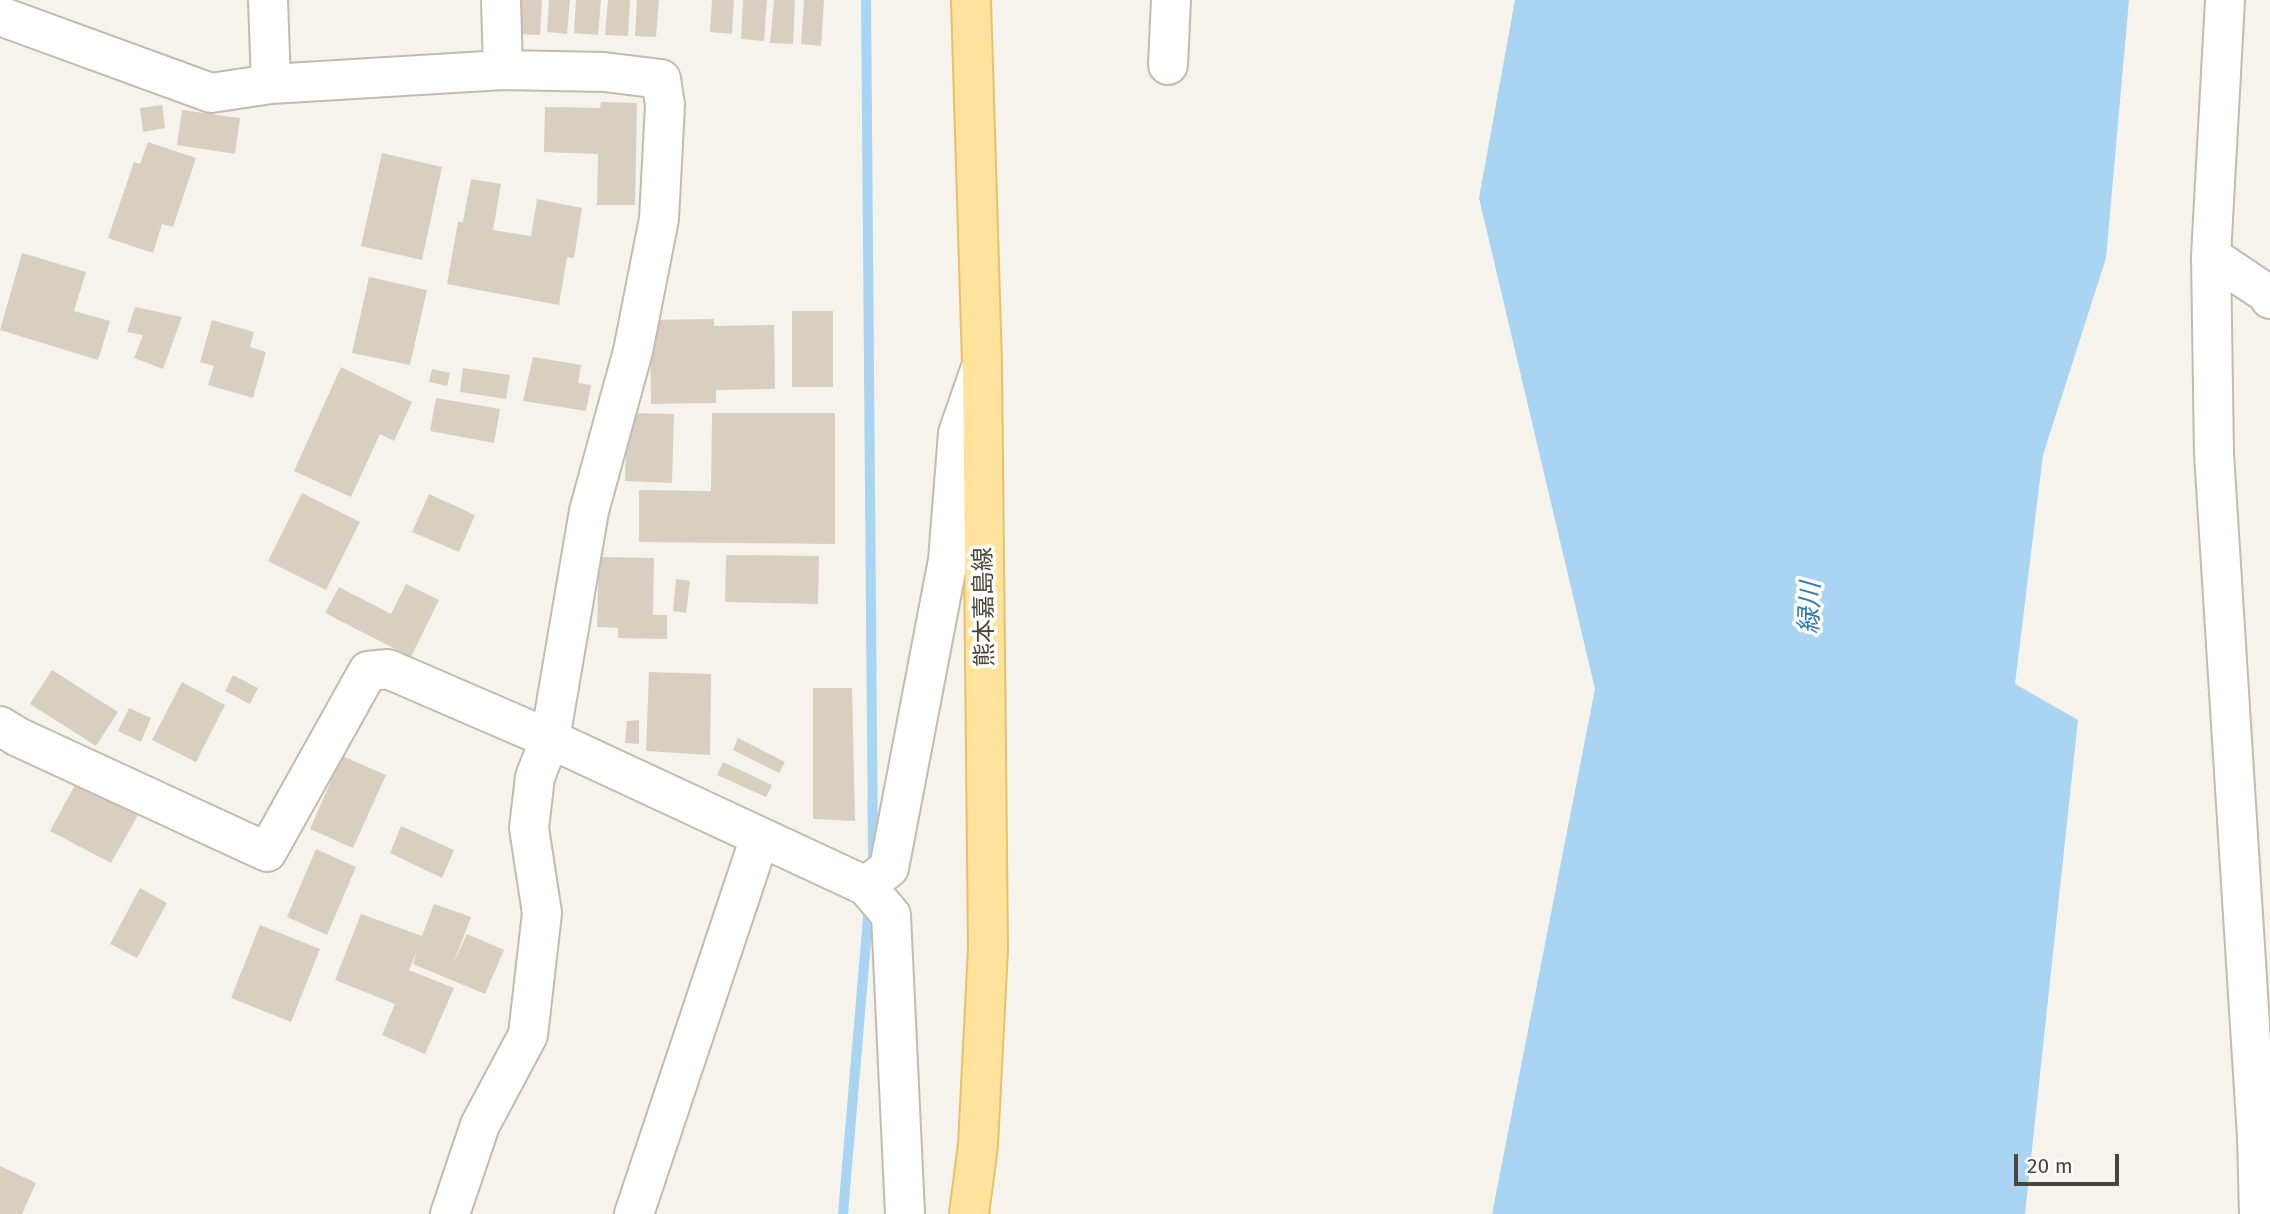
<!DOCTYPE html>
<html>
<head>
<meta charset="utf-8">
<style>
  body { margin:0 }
  #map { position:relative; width:2270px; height:1214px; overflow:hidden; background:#f6f3ec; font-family:"Fira Sans",sans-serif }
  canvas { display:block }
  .scale { position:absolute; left:2014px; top:1154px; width:105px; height:32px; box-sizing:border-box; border:4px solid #4b4439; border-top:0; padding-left:9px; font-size:21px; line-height:24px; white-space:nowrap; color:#4b4439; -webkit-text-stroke:5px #fff; paint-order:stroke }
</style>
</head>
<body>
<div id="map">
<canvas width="2270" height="1214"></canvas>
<div class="scale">20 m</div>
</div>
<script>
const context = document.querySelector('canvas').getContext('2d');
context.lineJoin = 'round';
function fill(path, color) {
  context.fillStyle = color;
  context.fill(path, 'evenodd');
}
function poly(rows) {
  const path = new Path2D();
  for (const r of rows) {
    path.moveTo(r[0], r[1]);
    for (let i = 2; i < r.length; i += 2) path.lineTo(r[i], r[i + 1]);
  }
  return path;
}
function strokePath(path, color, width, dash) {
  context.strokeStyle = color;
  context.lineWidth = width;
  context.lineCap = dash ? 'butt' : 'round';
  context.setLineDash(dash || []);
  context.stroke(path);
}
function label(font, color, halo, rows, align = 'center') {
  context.font = font + ' "Fira Sans","Noto Sans JP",sans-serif';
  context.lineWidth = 7;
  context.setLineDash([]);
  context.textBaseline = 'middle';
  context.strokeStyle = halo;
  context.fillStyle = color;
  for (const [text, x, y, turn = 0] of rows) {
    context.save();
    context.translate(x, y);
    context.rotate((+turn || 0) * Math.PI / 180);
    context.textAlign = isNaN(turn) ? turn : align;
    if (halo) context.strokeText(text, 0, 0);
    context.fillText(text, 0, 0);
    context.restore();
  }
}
fill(poly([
  [1515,0,2129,0,2106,258,2043,455,2015,684,2078,720,2025,1214,1492,1214,1595,689,1479,198]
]), '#a9d4f2');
strokePath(poly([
  [866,0,873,855],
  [843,1214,869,906]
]), '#a9d4f2', 10);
fill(poly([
  [519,0,542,0,540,35,517,34],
  [549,0,570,0,567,34,547,32],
  [576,0,601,0,598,35,574,33],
  [608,0,630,0,628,36,605,35],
  [637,0,659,0,656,37,635,36],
  [712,0,734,0,732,34,710,32],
  [743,0,767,0,764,41,741,39],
  [774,0,795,0,793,44,770,43],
  [804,0,824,0,821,46,801,44],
  [601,102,637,103,635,205,597,205,598,154,544,152,545,107,600,108],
  [162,105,165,128,143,132,140,108],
  [182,110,240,118,235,154,177,145],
  [148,142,196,158,173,227,162,224,153,253,108,238,134,162,140,164],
  [382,153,442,167,422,260,361,246],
  [471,179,501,184,493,230,531,236,537,199,582,208,574,258,567,257,559,305,447,284,458,222,463,222],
  [22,253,86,272,74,311,110,321,98,360,0,330],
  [369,277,427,290,410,365,352,353],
  [135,307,182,317,163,369,134,358,143,335,127,332],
  [792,311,833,311,833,387,792,387],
  [714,319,714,326,774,325,775,389,716,390,716,403,651,404,650,320],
  [212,320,254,332,250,347,266,352,253,398,208,385,214,366,200,362],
  [533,357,581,365,578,383,591,385,586,411,523,401],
  [341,367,412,402,394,441,380,434,351,497,294,471],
  [463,368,510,375,506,399,460,392],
  [432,369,450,373,447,386,429,382],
  [436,398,500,409,494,443,430,431],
  [627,413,674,414,672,483,625,481],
  [712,413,835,413,835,544,639,542,639,490,711,491],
  [302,493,360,522,326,590,268,561],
  [429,494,475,515,459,552,412,532],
  [726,555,819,556,818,604,725,602],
  [599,557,654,558,653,615,667,615,667,639,618,638,618,628,597,627],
  [676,579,690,581,686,613,673,611],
  [406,584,439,600,411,657,325,613,339,587,391,614],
  [52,670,118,712,96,746,30,704],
  [649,672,711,674,710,755,646,751],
  [233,675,258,688,250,704,225,691],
  [182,682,225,705,196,762,152,740],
  [813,688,852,688,855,821,813,819],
  [129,708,151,718,141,742,118,731],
  [639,720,639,744,625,743,627,721],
  [738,738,785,762,779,773,733,750],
  [342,756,386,775,353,848,310,829],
  [723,762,772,785,766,797,717,775],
  [75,785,138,815,111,863,50,831],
  [401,826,454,850,442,878,390,853],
  [316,849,356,867,327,935,287,917],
  [140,888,167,903,137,958,110,944],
  [434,904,471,917,453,964,467,934,504,950,485,994,413,964,417,950,409,970,454,988,425,1054,382,1035,395,1004,335,980,361,914,422,936],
  [260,925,320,949,291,1022,231,998],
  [0,1166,36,1183,22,1214,0,1214]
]), '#d8cfc1');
const minor = poly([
  [268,0,271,84],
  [501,0,503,70],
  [2225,0,2211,256,2214,454,2257,1137,2259,1214],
  [0,16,211,93,271,84,503,70,604,72,661,79,665,105,659,219,633,351,589,511,550,739,535,777,529,828,542,913,528,1035,480,1125,450,1214],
  [1168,65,1171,0],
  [2211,256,2269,295,2270,299],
  [0,726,18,737,267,852,368,671,388,669,550,739,866,886,891,915,905,1214],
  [866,886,889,868,948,560,958,433,980,370],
  [634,1214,760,837]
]);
const major = poly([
  [969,1214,978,1145,988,949,982,364,971,0]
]);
strokePath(minor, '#c2bbae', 42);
strokePath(major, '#e6c16a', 42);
strokePath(minor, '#fff', 38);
strokePath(major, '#ffe39c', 38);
label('24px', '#4b4439', '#fff', [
  ["熊本嘉島線",985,607,-91]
]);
label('italic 26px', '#2e7ab2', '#fff', [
  ["緑川",1811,608,-88]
]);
</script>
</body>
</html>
